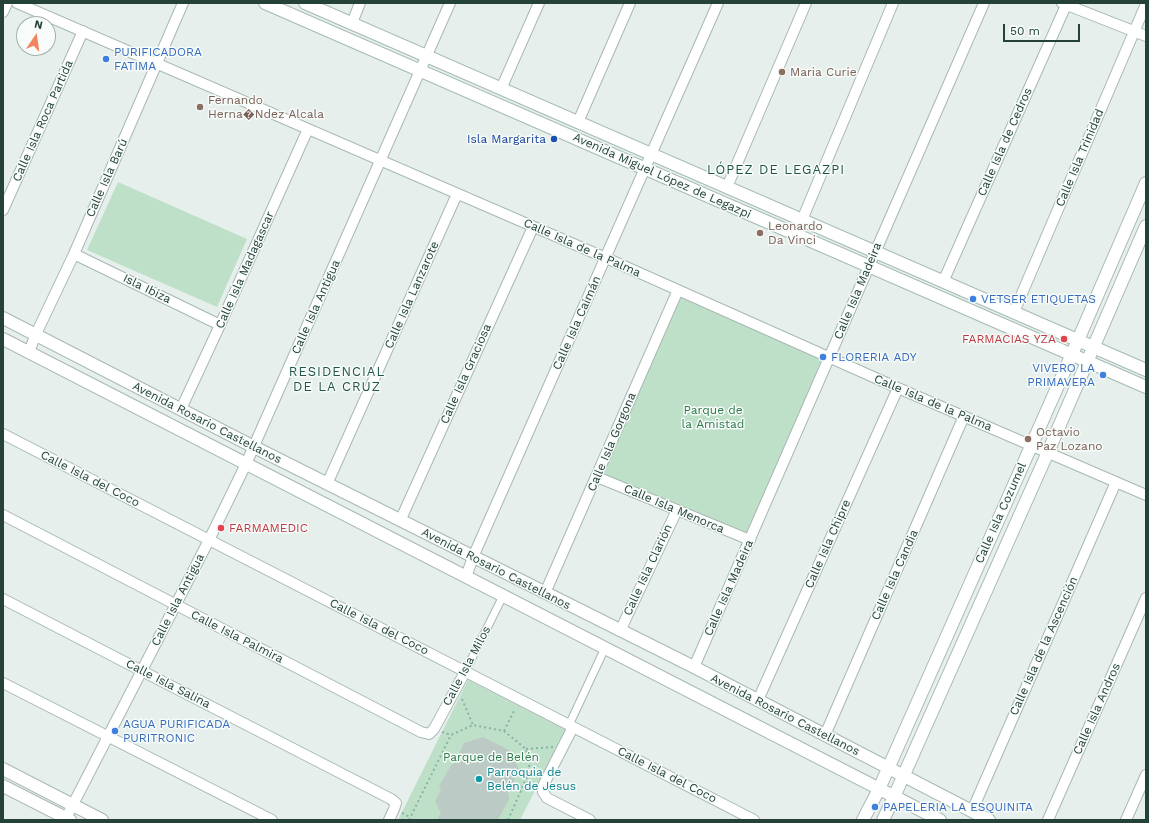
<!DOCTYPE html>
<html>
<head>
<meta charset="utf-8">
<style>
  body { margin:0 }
  #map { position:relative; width:1149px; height:823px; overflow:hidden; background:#e6efeb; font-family:"Work Sans",sans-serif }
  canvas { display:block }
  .frame { position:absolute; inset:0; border:4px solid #24423a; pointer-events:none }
  .north { position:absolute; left:16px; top:16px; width:40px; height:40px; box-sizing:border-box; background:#f7fbf9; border:1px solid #a3b1ad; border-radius:50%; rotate:13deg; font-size:11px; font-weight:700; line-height:16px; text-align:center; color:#24423a }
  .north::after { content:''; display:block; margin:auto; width:14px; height:18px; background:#f4845f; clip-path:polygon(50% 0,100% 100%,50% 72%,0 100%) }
  .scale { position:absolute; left:1003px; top:24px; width:77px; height:18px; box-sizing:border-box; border:2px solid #24423a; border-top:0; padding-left:5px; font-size:12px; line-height:14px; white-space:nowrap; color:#24423a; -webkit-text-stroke:3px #f7fbf9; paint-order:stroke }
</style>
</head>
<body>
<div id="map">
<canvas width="1149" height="823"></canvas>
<div class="frame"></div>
<div class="north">N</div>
<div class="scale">50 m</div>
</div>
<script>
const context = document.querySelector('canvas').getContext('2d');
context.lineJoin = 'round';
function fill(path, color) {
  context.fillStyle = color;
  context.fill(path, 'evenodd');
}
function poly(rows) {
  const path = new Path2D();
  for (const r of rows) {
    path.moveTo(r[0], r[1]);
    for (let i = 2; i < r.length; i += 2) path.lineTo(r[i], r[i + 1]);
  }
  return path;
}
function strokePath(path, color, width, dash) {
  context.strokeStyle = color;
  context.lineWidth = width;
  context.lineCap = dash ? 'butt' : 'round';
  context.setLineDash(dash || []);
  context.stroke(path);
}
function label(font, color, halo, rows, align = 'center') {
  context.font = font + ' "Work Sans",sans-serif';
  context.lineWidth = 3;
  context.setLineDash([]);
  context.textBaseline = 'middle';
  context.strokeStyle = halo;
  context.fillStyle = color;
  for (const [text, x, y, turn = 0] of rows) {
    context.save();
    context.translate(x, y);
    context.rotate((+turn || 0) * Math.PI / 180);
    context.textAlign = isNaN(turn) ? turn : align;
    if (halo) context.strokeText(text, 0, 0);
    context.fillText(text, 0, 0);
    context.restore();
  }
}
fill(poly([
  [118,182,247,239,217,307,87,250],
  [680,295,825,359,748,536,602,475],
  [468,680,566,730,520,820,398,820]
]), '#bfe0c8');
fill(poly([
  [483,737,513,752,519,771,508,793,509,799,498,820,437,820,441,813,435,801,441,790,439,786,452,764,454,764,464,743]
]), '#bbcac4');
const pedestrian = poly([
  [465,672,503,596],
  [569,725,605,648]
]);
const minor = poly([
  [17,3,606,258,898,388,1146,495],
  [1062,3,1146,36],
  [3,12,7,3],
  [352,23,360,3],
  [501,89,539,3],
  [578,122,630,3],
  [727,187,806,3],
  [3,210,83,31],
  [802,220,893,3],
  [74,254,220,325],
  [943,282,1067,3],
  [1014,312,1146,4],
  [29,352,36,334,74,254,183,3],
  [181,409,220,325,308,129],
  [3,434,754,820],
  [597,477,750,540],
  [327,484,457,194],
  [3,515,421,732,429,734,434,729,465,672],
  [400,521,533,227],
  [466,577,473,557,718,3],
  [545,593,678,290],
  [3,599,142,671,391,799,396,803,394,809,389,820],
  [620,631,677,510],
  [694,667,984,3],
  [3,683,272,820],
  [758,700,898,388],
  [573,727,544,784,543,792,547,798,590,820],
  [825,735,964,416],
  [972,811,1116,482],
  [65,820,209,540,246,464,450,3],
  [1048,820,1146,598],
  [1126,820,1146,775]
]);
const tertiary = poly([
  [3,318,254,447,694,667,989,820],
  [3,339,940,820],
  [3,769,102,820],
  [3,786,70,820],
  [863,820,879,789,1072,354,1146,183],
  [883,820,894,797,1048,452,1146,226]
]);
const secondary = poly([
  [265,3,1146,387],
  [305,3,1146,370]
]);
strokePath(pedestrian, '#a8b8b2', 9);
strokePath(minor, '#a8b8b2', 12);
strokePath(tertiary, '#a8b8b2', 14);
strokePath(secondary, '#a4bbb3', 14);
strokePath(poly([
  [462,699,473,725],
  [504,731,515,709],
  [442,732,451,735,473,725,504,731,526,749,530,770,536,777],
  [526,749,553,747],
  [402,813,410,817],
  [409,820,451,735],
  [508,820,530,770]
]), '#86b3a5', 2, [2, 3]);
strokePath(pedestrian, '#fff', 7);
strokePath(minor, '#fff', 10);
strokePath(tertiary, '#fff', 12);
strokePath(secondary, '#fff', 12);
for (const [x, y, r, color] of [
  [106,59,4,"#3f7fe0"],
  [782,72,4,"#8d6e63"],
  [200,107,4,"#8d6e63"],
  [554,139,4,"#1a4fb4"],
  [760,233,4,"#8d6e63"],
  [973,299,4,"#3f7fe0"],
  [1064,339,4,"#e0444e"],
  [823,357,4,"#3f7fe0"],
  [1103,375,4,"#3f7fe0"],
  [1028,439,4,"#8d6e63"],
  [221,528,4,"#e0444e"],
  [115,731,4,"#3f7fe0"],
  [479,779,4,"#0f9aa8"],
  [875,807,4,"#3f7fe0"]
]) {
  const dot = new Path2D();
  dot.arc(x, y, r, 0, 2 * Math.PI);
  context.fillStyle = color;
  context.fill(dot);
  strokePath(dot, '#f7fbf9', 1.5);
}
label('12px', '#366cbe', '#f7fbf9', [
  ["PURIFICADORA",114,52],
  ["FATIMA",114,66],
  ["VETSER ETIQUETAS",981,299],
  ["FLORERIA ADY",831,357],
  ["VIVERO LA",1095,368,"right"],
  ["PRIMAVERA",1095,382,"right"],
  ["AGUA PURIFICADA",123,724],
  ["PURITRONIC",123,738],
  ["PAPELERIA LA ESQUINITA",883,807]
], 'left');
label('12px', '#785e54', '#f7fbf9', [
  ["Maria Curie",790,72],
  ["Fernando",208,100],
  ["Herna�Ndez Alcala",208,114],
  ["Leonardo",768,226],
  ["Da Vinci",768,240],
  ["Octavio",1036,432],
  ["Paz Lozano",1036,446]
], 'left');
label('12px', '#24423a', '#f7fbf9', [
  ["Calle Isla Roca Partida",43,121,-66],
  ["Calle Isla de Cedros",1005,142,-66],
  ["Calle Isla Trinidad",1080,158,-67],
  ["Avenida Miguel López de Legazpi",662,176,24],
  ["Calle Isla Barú",107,178,-66],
  ["Calle Isla de la Palma",582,248,24],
  ["Calle Isla Madagascar",245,270,-66],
  ["Isla Ibiza",147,289,26],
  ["Calle Isla Madeira",858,291,-67],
  ["Calle Isla Lanzarote",412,295,-66],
  ["Calle Isla Antigua",316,307,-66],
  ["Calle Isla Caimán",577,323,-66],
  ["Calle Isla Graciosa",466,374,-66],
  ["Calle Isla de la Palma",933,403,23],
  ["Avenida Rosario Castellanos",207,423,27],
  ["Calle Isla Gorgona",612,442,-67],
  ["Calle Isla del Coco",90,479,27],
  ["Calle Isla Menorca",674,509,23],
  ["Calle Isla Cozumel",1001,513,-66],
  ["Calle Isla Chipre",828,544,-66],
  ["Avenida Rosario Castellanos",496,569,27],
  ["Calle Isla Clarión",648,570,-65],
  ["Calle Isla Candia",895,575,-66],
  ["Calle Isla Madeira",729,588,-66],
  ["Calle Isla Antigua",178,600,-63],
  ["Calle Isla del Coco",379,627,27],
  ["Calle Isla Palmira",237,637,27],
  ["Calle Isla de la Ascención",1044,646,-66],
  ["Calle Isla Milos",467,666,-62],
  ["Calle Isla Salina",168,684,27],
  ["Calle Isla Andros",1097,709,-66],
  ["Avenida Rosario Castellanos",785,715,27],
  ["Calle Isla del Coco",667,775,27]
]);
label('12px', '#164399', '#f7fbf9', [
  ["Isla Margarita",546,139]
], 'right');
label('12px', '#be3a42', '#f7fbf9', [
  ["FARMACIAS YZA",1056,339],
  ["FARMAMEDIC",229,528,"left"]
], 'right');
label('12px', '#2d7a4b', '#f7fbf9', [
  ["Parque de",713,410],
  ["la Amistad",713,424],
  ["Parque de Belén",491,757]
]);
label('12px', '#0d838f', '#f7fbf9', [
  ["Parroquia de",487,772],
  ["Belén de Jesus",487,786]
], 'left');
context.letterSpacing = '1px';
label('13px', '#1f5548', '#f7fbf9', [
  ["LÓPEZ DE LEGAZPI",776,170],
  ["RESIDENCIAL",337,372],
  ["DE LA CRUZ",337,387]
]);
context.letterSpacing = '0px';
</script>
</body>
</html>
